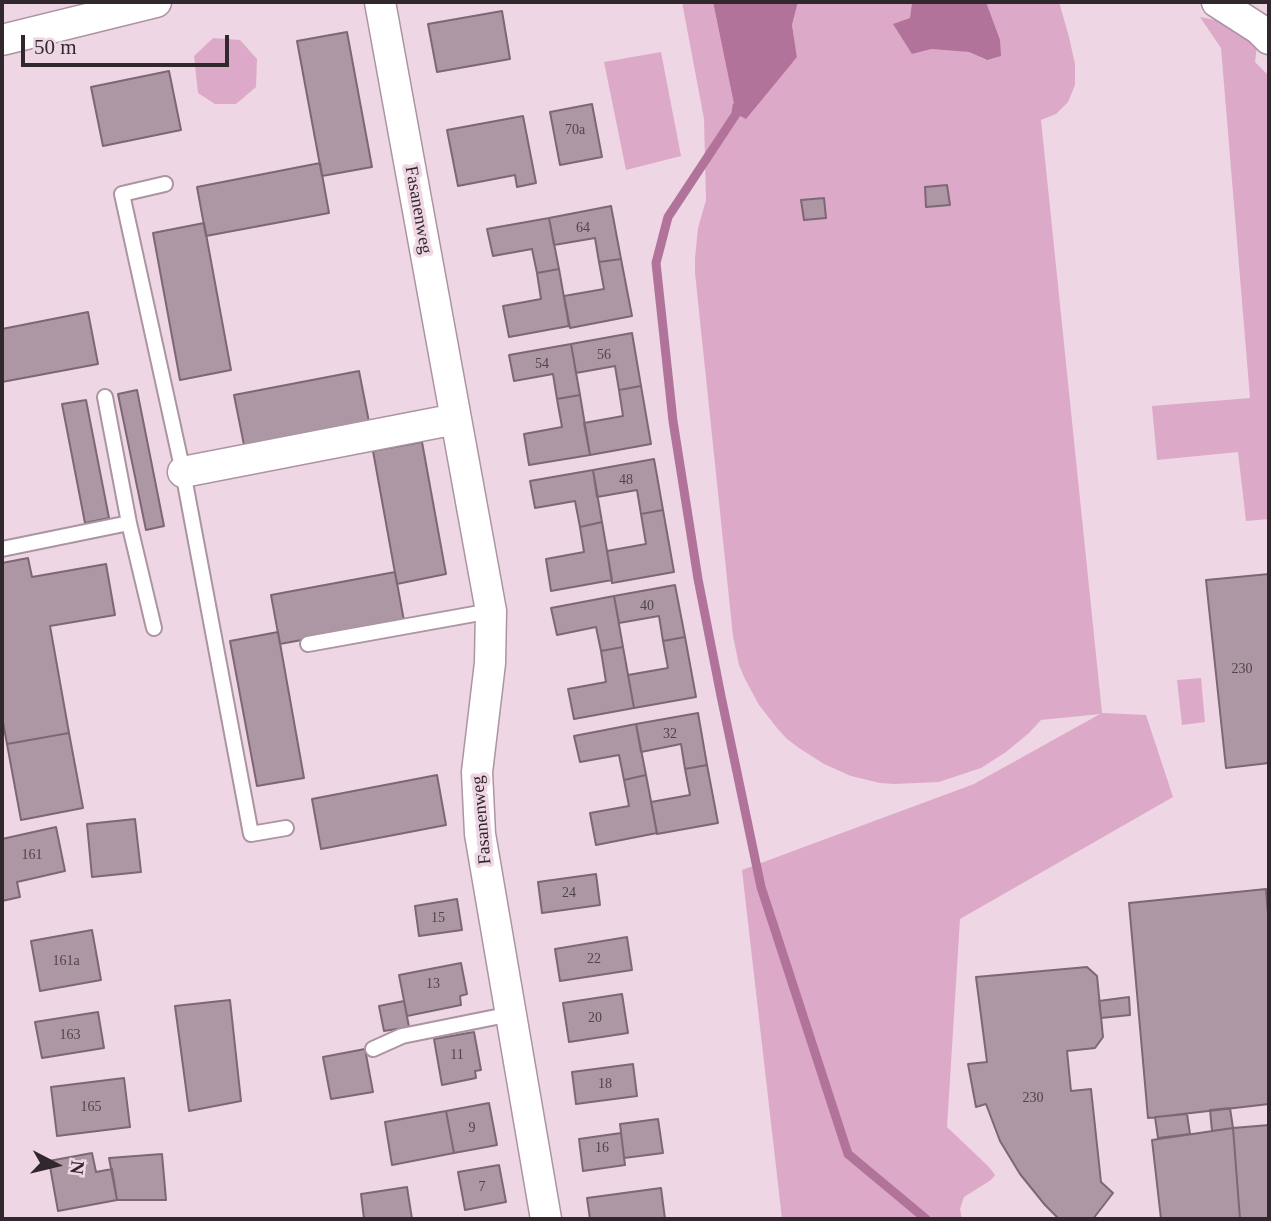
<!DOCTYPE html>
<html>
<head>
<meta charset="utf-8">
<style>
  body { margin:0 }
  #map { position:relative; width:1271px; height:1221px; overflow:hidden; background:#efd6e4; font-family:Georgia,serif }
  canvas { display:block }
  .frame { position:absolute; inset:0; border:4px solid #31282d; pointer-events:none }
  .north { position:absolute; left:21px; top:1130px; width:70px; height:70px; -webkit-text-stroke:5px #efd6e4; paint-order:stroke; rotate:97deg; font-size:19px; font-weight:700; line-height:28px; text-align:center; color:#31282d }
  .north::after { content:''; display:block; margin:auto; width:24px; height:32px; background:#31282d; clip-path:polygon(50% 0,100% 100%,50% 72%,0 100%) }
  .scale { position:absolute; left:21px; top:35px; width:208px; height:32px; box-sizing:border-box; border:4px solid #31282d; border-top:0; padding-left:9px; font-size:21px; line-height:24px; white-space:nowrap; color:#31282d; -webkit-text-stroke:5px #efd6e4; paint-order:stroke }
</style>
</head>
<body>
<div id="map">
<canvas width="1271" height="1221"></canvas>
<div class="frame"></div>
<div class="north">N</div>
<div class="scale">50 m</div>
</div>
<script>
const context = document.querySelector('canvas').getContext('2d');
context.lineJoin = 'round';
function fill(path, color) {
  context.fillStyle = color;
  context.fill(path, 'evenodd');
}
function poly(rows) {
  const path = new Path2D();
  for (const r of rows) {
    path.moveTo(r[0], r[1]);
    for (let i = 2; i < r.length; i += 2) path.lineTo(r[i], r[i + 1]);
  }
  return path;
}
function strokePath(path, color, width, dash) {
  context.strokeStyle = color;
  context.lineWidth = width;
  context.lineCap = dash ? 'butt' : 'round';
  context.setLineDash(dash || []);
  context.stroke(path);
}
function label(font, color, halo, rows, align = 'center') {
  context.font = font + ' Georgia,serif';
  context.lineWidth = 7;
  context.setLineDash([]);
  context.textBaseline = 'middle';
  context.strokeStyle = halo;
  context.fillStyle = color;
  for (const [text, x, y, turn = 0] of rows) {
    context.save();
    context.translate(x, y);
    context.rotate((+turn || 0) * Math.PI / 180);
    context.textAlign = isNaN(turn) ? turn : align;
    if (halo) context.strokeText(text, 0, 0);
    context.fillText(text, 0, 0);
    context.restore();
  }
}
fill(poly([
  [682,2,713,2,736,114,797,57,792,25,798,2,912,2,910,18,912,54,932,49,951,49,969,52,986,60,986,2,1059,2,1069,37,1075,64,1075,85,1068,102,1056,114,1041,120,1102,713,1146,715,1173,797,960,919,947,1127,989,1167,995,1175,991,1180,964,1197,960,1209,962,1219,782,1219,742,870,974,784,1100,714,1041,720,1029,733,1006,752,981,768,939,782,894,784,880,783,851,776,824,764,799,748,787,739,777,728,759,705,745,679,739,665,733,636,695,273,695,258,698,228,706,200,704,119],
  [1200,17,1259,29,1255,62,1269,76,1269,519,1246,521,1238,452,1157,460,1152,406,1250,398,1221,48],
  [213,38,240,40,257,59,256,87,236,104,215,104,198,93,194,56],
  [661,52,681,156,626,170,604,62],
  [1201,678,1205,722,1182,725,1177,680]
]), '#dda9c8');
fill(poly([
  [713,2,798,2,792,25,797,57,746,119,736,114],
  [912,2,986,2,1000,40,1001,56,987,60,969,52,932,49,912,54,893,24,910,18]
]), '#b2739a');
strokePath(poly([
  [737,106,736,114,668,217,656,263,673,421,698,579,721,696,761,887,848,1154,926,1219]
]), '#b2739a', 9);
const building = poly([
  [502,11,510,59,437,72,428,24,502,11],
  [347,32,372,167,322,176,297,41,347,32],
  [169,71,181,130,103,146,91,87,169,71],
  [592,104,602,157,560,165,550,112,592,104],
  [523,116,536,183,517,187,515,175,458,186,447,130,523,116],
  [320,163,329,213,206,236,197,187,320,163],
  [947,185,950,205,926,207,925,187,947,185],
  [824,198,826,218,804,220,801,200,824,198],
  [611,206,621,259,599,262,595,238,554,245,549,218,611,206],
  [549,218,559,269,537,273,532,249,493,256,487,229,549,218],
  [204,223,231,370,180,380,153,233,204,223],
  [621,259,632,316,570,328,564,296,604,289,599,262,621,259],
  [559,269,569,326,509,337,503,306,541,299,537,273,559,269],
  [88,312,98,364,2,382,2,329,88,312],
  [632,333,641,386,619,390,615,366,576,373,571,344,632,333],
  [571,344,580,395,557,399,553,374,514,381,509,355,571,344],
  [359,371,369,422,244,445,234,395,359,371],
  [641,386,651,444,590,455,584,423,623,416,619,390,641,386],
  [137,390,164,526,146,530,118,394,137,390],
  [580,395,590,455,529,465,524,434,562,427,557,399,580,395],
  [86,400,109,518,85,523,62,404,86,400],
  [422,442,446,574,397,584,373,451,422,442],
  [654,459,663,510,641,514,637,490,597,497,593,470,654,459],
  [593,470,602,522,580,527,575,501,535,508,530,481,593,470],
  [663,510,674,572,612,583,607,551,646,544,641,514,663,510],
  [602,522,612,580,551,591,546,559,584,552,580,527,602,522],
  [28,558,32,577,106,564,115,615,50,626,69,733,7,744,2,717,2,563,28,558],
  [395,572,404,621,280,644,271,595,395,572],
  [1269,574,1269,763,1226,768,1206,580,1269,574],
  [675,585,685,637,663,641,659,616,619,623,614,596,675,585],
  [614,596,623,647,601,651,596,627,557,635,551,608,614,596],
  [278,632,304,778,257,786,230,641,278,632],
  [685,637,696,697,634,708,628,675,668,668,663,641,685,637],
  [623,647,634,708,574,719,568,689,606,682,601,651,623,647],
  [698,713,707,765,685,769,681,744,641,752,636,724,698,713],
  [636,724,646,775,624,780,619,755,580,762,574,736,636,724],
  [69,733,83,808,21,820,7,744,69,733],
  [707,765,718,823,657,834,651,802,690,795,685,769,707,765],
  [437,775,446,825,321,849,312,799,437,775],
  [646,775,657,833,596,845,590,813,629,806,624,780,646,775],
  [135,819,141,872,92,877,87,824,135,819],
  [56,827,65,871,17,882,20,897,2,901,2,839,56,827],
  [596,874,600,905,542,913,538,882,596,874],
  [1266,889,1269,926,1269,1104,1148,1118,1129,903,1266,889],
  [457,899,462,930,419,936,415,906,457,899],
  [92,930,101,980,40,991,31,941,92,930],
  [627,937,632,970,560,981,555,949,627,937],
  [461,963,467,994,460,996,461,1005,407,1016,399,975,461,963],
  [1087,967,1097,976,1103,1037,1095,1048,1067,1051,1071,1091,1091,1089,1101,1182,1113,1193,1093,1219,1059,1219,1045,1205,1020,1174,1000,1141,986,1104,976,1107,968,1064,987,1062,976,977,1087,967],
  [622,994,628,1033,569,1042,563,1003,622,994],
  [1129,997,1130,1015,1101,1018,1099,1001,1129,997],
  [230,1000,241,1101,189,1111,175,1006,230,1000],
  [404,1001,409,1027,384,1031,379,1006,404,1001],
  [98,1012,104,1048,42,1058,35,1022,98,1012],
  [474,1032,481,1070,475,1071,476,1078,442,1085,434,1039,474,1032],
  [365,1049,373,1092,331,1099,323,1057,365,1049],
  [633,1064,637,1096,576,1104,572,1072,633,1064],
  [124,1078,130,1127,57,1136,51,1087,124,1078],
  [489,1103,497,1145,454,1153,446,1111,489,1103],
  [1230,1108,1233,1128,1212,1131,1210,1110,1230,1108],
  [446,1111,454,1153,392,1165,385,1122,446,1111],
  [1187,1114,1190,1134,1158,1138,1155,1117,1187,1114],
  [658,1119,663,1153,624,1158,620,1124,658,1119],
  [1269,1125,1269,1219,1240,1219,1233,1128,1269,1125],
  [1233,1128,1240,1219,1161,1219,1152,1140,1233,1128],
  [621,1133,625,1165,583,1171,579,1139,621,1133],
  [92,1153,96,1172,112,1169,117,1200,58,1211,49,1161,92,1153],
  [162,1154,166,1200,117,1200,109,1158,162,1154],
  [499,1165,506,1202,465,1210,458,1172,499,1165],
  [407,1187,412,1219,364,1219,361,1194,407,1187],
  [661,1188,665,1219,590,1219,587,1198,661,1188]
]);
fill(building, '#ae97a4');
strokePath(building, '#7d6774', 2);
const lane = poly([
  [165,184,122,194,183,472,251,834,286,828],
  [129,523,154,628],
  [2,549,129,523,105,397],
  [308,644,491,611],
  [373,1049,402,1036,511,1014]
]);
const street = poly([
  [380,2,491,611,490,663,477,772,480,834,546,1219],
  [1217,2,1259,29,1269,39],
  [2,40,156,2],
  [183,472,456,419]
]);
strokePath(lane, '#ac94a2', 18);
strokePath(street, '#ac94a2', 33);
strokePath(lane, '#fff', 14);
strokePath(street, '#fff', 30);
label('14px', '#50444b', null, [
  ["70a",575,130],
  ["64",583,228],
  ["56",604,355],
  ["54",542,364],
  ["48",626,480],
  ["40",647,606],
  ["230",1242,669],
  ["32",670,734],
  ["161",32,855],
  ["24",569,893],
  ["15",438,918],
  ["22",594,959],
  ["161a",66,961],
  ["13",433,984],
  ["20",595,1018],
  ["163",70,1035],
  ["11",457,1055],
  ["18",605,1084],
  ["230",1033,1098],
  ["165",91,1107],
  ["9",472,1128],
  ["16",602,1148],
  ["7",482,1187]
]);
label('18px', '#31282d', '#efd6e4', [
  ["Fasanenweg",418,210,80],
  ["Fasanenweg",482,820,-95]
]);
</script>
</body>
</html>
